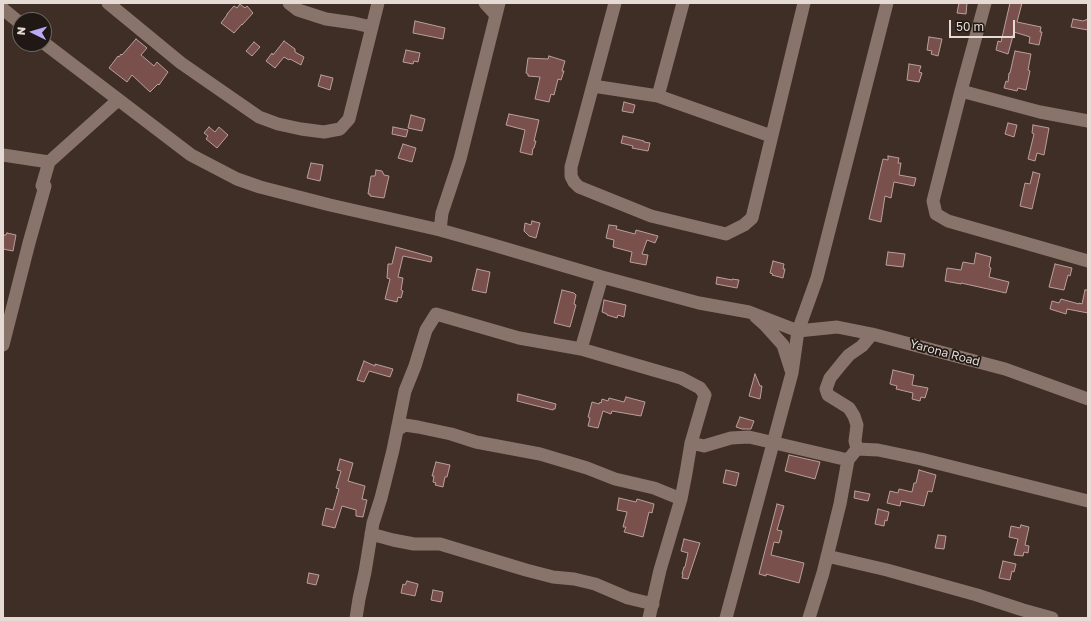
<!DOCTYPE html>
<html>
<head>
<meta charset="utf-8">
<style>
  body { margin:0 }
  #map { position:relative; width:1091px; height:621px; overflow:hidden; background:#3f2e25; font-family:"Golos Text",sans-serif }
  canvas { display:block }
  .frame { position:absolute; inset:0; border:4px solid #e5dad4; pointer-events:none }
  .north { position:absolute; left:12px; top:12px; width:40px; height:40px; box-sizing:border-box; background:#201814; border:1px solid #6f6661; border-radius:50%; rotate:275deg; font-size:11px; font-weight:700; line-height:16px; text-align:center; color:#e5dad4 }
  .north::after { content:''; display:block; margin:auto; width:14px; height:18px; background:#b9aaf7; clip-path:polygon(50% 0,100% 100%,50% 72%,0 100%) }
  .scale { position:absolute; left:949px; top:20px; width:66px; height:18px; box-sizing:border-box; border:2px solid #e5dad4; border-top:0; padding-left:5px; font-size:12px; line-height:14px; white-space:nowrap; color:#e5dad4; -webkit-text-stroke:3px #201814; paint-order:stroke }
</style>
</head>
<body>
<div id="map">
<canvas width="1091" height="621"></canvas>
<div class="frame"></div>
<div class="north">N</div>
<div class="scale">50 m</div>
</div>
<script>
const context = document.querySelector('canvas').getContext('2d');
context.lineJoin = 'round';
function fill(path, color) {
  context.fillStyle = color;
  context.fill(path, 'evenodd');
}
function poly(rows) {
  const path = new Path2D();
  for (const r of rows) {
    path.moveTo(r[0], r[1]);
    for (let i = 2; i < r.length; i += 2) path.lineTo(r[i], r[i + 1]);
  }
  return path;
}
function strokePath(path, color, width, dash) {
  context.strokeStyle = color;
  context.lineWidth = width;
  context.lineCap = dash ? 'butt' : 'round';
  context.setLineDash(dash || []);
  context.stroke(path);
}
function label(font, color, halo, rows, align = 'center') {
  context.font = font + ' "Golos Text",sans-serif';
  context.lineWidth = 3.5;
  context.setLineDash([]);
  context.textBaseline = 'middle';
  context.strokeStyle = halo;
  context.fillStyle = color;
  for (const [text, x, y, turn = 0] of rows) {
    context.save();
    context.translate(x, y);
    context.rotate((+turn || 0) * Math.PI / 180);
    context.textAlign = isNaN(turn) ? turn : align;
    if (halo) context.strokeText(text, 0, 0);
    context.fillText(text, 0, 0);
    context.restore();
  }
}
const building = poly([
  [959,3,967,3,966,14,957,13,959,3],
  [1010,3,1022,3,1017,22,1041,27,1040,32,1042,32,1039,45,1029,43,1030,37,1027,36,1014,32,1008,54,996,50,998,41,1001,42,1010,3],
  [240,4,245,8,247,6,253,13,242,25,242,24,234,33,221,23,227,15,227,14,234,6,237,8,240,4],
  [1073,19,1083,21,1088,19,1088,30,1071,27,1073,19],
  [415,21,445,28,443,39,413,33,415,21],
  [929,37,942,39,938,56,931,54,932,51,927,50,929,37],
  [136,39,147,48,141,55,154,66,157,62,168,72,159,85,158,84,150,92,132,75,127,82,109,68,118,56,119,57,121,54,122,55,136,39],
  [284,41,295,49,295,52,304,57,301,65,290,59,289,60,284,57,275,68,266,61,272,53,273,55,284,41],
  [254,42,260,47,252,56,246,51,254,42],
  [406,50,420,53,418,62,414,61,413,64,403,62,406,50],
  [1015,51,1031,54,1028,70,1030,71,1026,90,1018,88,1017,91,1004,88,1006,81,1008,82,1009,73,1010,73,1015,51],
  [549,56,565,61,562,71,564,71,561,80,558,79,554,95,551,94,549,102,535,99,540,77,528,76,528,74,526,73,528,58,548,59,549,56],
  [909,64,921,66,919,72,922,73,919,82,907,80,909,64],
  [321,75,333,78,330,90,318,86,321,75],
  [624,102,635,105,633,113,622,111,624,102],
  [509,114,539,120,534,141,536,141,534,148,533,148,532,155,520,152,525,130,506,125,509,114],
  [411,115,425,119,422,131,408,128,411,115],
  [1008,123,1017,125,1014,137,1005,134,1008,123],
  [1033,125,1049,128,1044,155,1037,153,1035,161,1028,159,1034,134,1032,133,1033,125],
  [209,127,215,132,219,127,228,135,217,148,206,139,208,136,204,133,209,127],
  [393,127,408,130,406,137,392,134,393,127],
  [623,136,644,141,644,142,650,143,648,151,632,148,633,146,621,143,623,136],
  [403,144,416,148,412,162,398,158,403,144],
  [888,156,899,158,898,163,901,163,899,175,916,178,914,186,894,182,891,198,885,196,881,222,869,219,883,159,888,160,888,156],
  [311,163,323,165,320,181,307,178,311,163],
  [376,170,382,171,384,175,389,176,384,198,370,196,370,194,368,194,371,176,375,176,376,170],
  [1033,172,1040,174,1032,209,1020,206,1025,183,1030,184,1033,172],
  [532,221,540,223,536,238,529,236,524,231,525,223,531,225,532,221],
  [609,225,617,226,616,229,635,234,636,230,658,236,655,243,647,240,642,254,648,255,646,265,630,262,632,252,613,247,614,240,606,238,609,225],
  [7,233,16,235,13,251,3,249,3,235,6,235,7,233],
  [396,247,432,257,431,262,403,256,398,277,403,278,401,290,403,291,401,298,398,297,397,302,385,299,390,279,387,278,388,264,392,264,396,247],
  [888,252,905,254,903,267,886,265,888,252],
  [976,253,991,257,989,267,991,268,989,277,1009,282,1006,293,961,283,961,284,945,281,947,268,961,270,963,262,974,264,976,253],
  [773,261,784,264,783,269,785,269,783,278,772,275,773,274,770,273,773,261],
  [1055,264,1072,268,1070,276,1068,275,1064,290,1049,287,1055,264],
  [477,269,490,272,486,293,472,290,477,269],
  [717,277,732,280,732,279,739,280,737,288,716,284,717,277],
  [562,290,574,293,576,295,574,304,576,305,570,327,554,323,562,290],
  [1085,290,1088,290,1088,313,1067,309,1066,314,1050,309,1052,301,1059,303,1061,299,1079,304,1079,303,1082,304,1085,290],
  [604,300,626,305,624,317,618,315,617,318,607,315,607,314,602,312,604,300],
  [364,361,375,366,375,364,393,369,390,377,369,371,364,382,357,380,364,361],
  [893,370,914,375,912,385,928,388,925,398,921,397,920,401,912,399,913,393,896,389,897,386,890,384,893,370],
  [755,374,760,386,762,386,760,399,749,396,755,374],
  [518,394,556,404,555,409,553,409,553,410,517,401,518,394],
  [626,397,645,402,641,416,612,411,611,414,603,411,598,428,588,426,590,418,588,417,592,402,599,404,600,402,601,403,602,399,608,401,609,398,624,402,626,397],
  [740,417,754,421,751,429,742,429,736,427,740,417],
  [789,455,820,462,815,479,785,471,789,455],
  [340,459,353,463,348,481,365,486,362,499,367,500,363,517,356,516,356,510,342,506,335,528,322,525,326,508,333,510,339,489,336,488,341,471,337,470,340,459],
  [436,462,450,465,447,477,445,477,443,487,435,485,436,483,433,482,434,476,432,476,436,462],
  [726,470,739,473,736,486,723,483,726,470],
  [919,470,936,475,932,492,928,491,924,506,901,501,900,506,887,503,890,491,898,493,899,489,912,492,914,483,916,483,919,470],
  [855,491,870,494,868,501,854,498,855,491],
  [619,498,636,502,637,499,654,504,652,513,649,512,643,537,624,532,626,527,623,527,627,512,617,510,619,498],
  [777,504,784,506,777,530,782,531,779,543,774,542,771,555,804,563,799,583,766,574,766,576,759,574,777,504],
  [878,509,889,512,887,521,885,520,884,526,875,524,878,509],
  [1021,525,1029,527,1025,545,1029,546,1028,553,1024,552,1023,556,1014,555,1018,539,1009,537,1011,526,1020,528,1021,525],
  [938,535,946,536,944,549,935,548,938,535],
  [684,539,700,543,688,579,682,578,683,574,682,574,684,567,685,567,688,553,681,551,684,539],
  [1003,561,1016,564,1014,572,1012,571,1010,580,999,578,1003,561],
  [309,573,319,575,316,585,307,583,309,573],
  [407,581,418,584,415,596,401,593,403,584,405,585,407,581],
  [433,590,443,592,441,602,431,600,433,590]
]);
fill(building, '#7a504c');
strokePath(building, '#b9a09d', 1);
strokePath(poly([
  [108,3,181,63,259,117,278,124,301,129,324,132,340,129,349,119,378,3],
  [289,3,298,10,326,19,354,23,371,27],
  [485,3,496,15],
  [615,3,571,167,571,176,574,182,579,187,651,216,726,234,744,225,752,218,804,3],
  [985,3,961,91,933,201,936,214,948,221,1088,261],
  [3,9,20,23],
  [44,43,191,155,237,179,260,187,330,205,440,230,490,244,602,277,699,303,749,312,798,331,837,327,872,334,1005,369,1088,399],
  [593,86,658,96,771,136],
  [961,91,1040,112,1088,121],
  [658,96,683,3],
  [3,155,49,162],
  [440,230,442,213,460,159,499,3],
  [756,317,765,325,783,345,791,370],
  [3,345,29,243,45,186,42,186,49,162,118,100],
  [581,349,602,277],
  [397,430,405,425,418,427,451,434,476,442,540,454,587,468,615,479,654,488,681,499],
  [691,443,704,446,731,438,749,437,848,460,840,504,823,573,809,618],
  [857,449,855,441,857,425,854,416,849,408,828,395,826,389,830,378,843,362,849,355,862,346,872,334],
  [848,460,857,449,878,450,921,459,1088,501],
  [371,534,393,540,414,544,440,544,526,570,553,577,574,579,595,584,628,598,653,604],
  [827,556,887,570,977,595,1023,610,1052,618],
  [356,618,359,599,365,572,373,523,381,498,393,450,405,391,415,366,426,330,436,314,519,338,581,349,681,378,700,388,705,395,691,443,686,473,681,499,660,570,649,618],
  [726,618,792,373,798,331,817,278,887,3]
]), '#88746a', 13);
label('12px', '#e5dad4', '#201814', [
  ["Yarona Road",945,353,15]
]);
</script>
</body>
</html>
